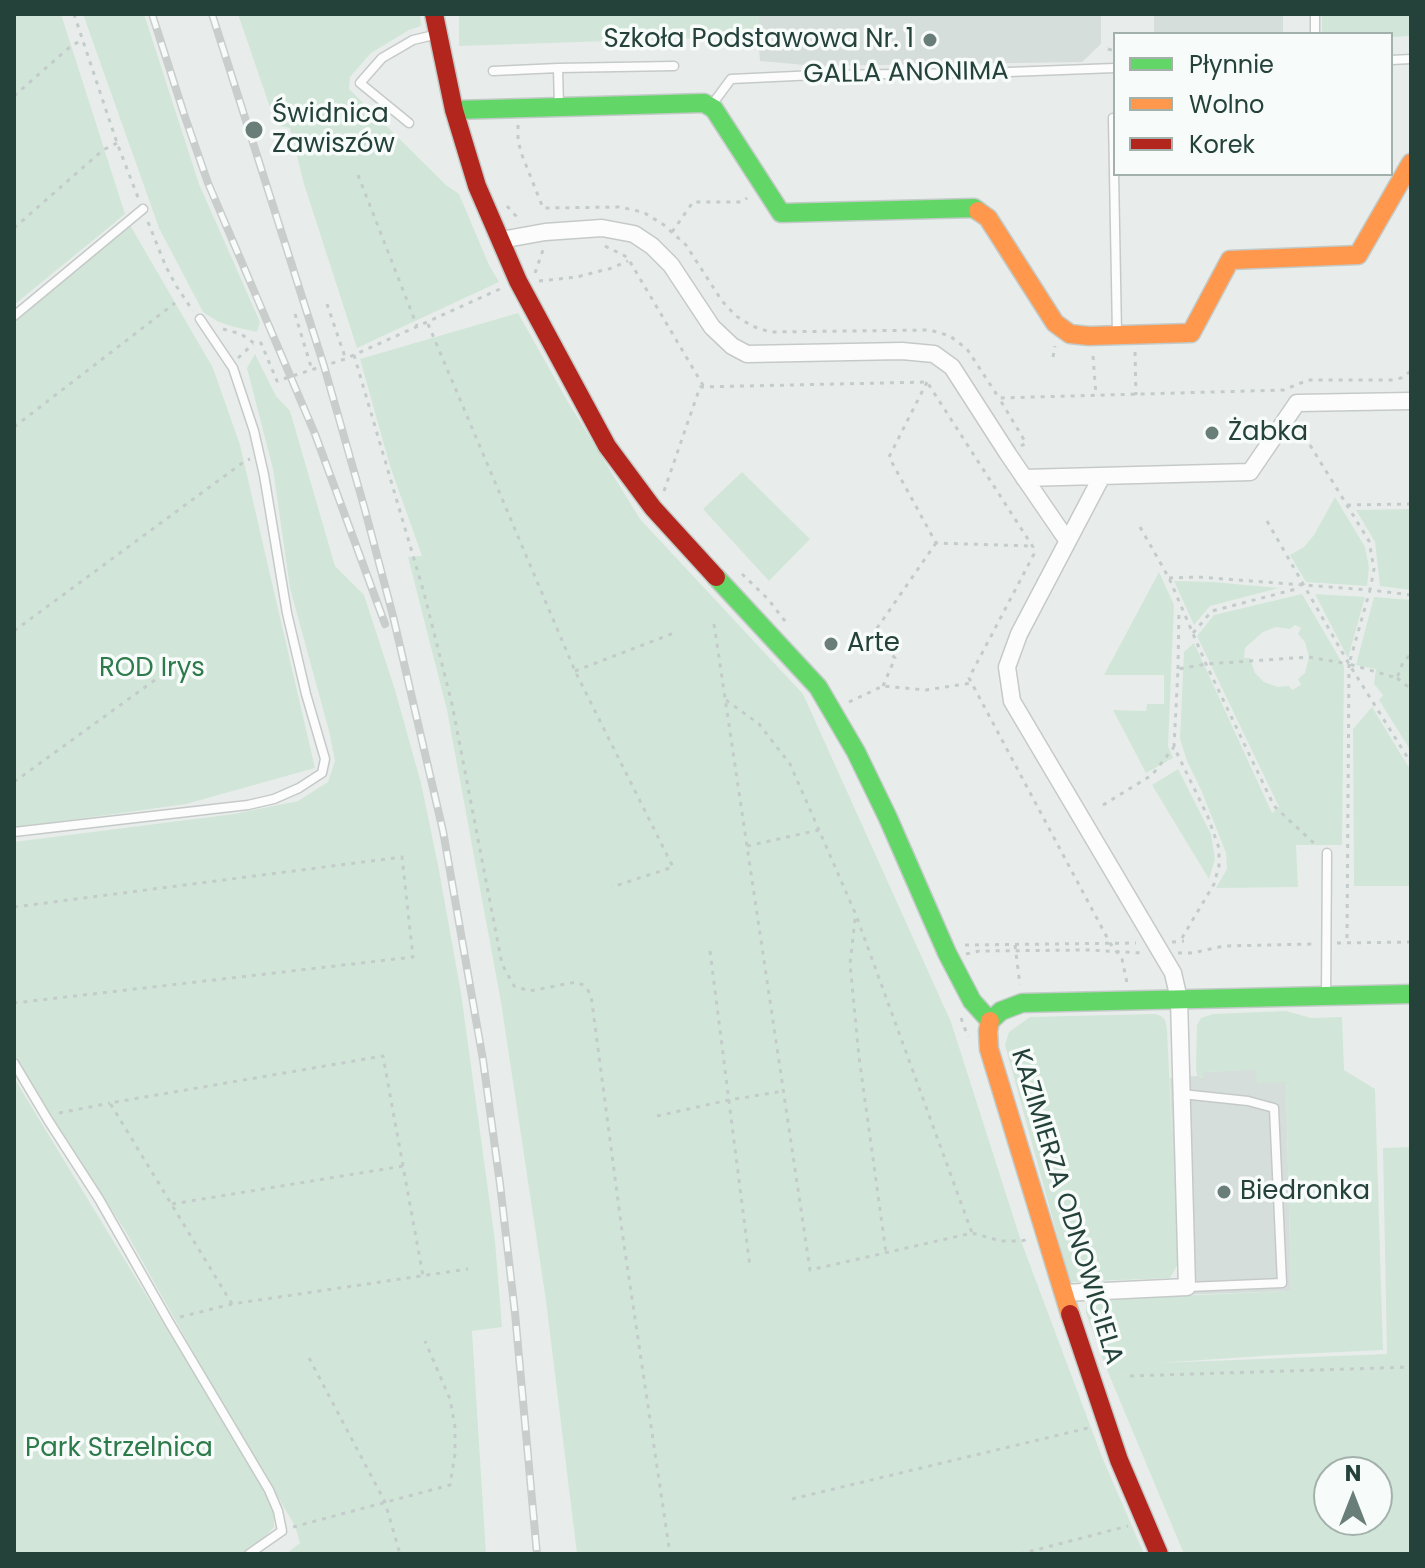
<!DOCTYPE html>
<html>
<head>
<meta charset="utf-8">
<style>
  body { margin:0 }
  #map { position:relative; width:1425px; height:1568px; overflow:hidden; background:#e8edeb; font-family:Poppins,sans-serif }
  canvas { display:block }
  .frame { position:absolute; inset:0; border:16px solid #24423a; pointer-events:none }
  .legend { position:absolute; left:1113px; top:32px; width:280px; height:144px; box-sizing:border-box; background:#f7fbf9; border:2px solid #a3b1ad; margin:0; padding:10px 14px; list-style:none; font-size:24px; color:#24423a }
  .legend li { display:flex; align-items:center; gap:16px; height:40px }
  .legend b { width:40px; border:2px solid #a3b1ad }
  .north { position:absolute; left:1313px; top:1456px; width:80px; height:80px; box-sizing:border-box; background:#f7fbf9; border:2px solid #a3b1ad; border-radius:50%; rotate:0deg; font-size:22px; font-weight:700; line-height:32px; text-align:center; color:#24423a }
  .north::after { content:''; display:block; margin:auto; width:28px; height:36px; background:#697e78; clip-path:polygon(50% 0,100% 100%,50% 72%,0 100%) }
</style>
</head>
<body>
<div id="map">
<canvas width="1425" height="1568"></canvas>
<div class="frame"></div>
<ul class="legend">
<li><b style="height:10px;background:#63d668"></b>Płynnie</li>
<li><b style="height:10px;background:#ff974d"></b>Wolno</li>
<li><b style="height:10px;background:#b3261e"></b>Korek</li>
</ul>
<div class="north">N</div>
</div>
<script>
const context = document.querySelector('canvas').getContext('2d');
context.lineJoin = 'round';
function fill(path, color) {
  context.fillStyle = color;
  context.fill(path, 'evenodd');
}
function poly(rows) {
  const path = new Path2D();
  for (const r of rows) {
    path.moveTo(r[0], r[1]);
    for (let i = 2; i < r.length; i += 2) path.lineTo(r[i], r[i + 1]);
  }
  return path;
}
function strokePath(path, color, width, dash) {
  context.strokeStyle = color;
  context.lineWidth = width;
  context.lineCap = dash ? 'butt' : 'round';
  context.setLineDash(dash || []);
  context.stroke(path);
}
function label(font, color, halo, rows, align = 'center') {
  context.font = font + ' Poppins,sans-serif';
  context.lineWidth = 7;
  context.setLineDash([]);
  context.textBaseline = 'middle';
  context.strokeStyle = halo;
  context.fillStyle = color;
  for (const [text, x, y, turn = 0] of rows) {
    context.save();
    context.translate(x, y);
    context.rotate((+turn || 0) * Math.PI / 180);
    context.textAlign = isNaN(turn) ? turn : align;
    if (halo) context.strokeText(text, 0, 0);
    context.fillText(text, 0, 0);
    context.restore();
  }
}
fill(poly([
  [459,14,1101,14,1101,44,1082,62,816,66,760,61,758,36,459,45],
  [1154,14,1283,14,1283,34,1154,34],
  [1257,1069,1286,1082,1291,1291,1178,1295,1170,1078,1197,1076,1202,1078,1203,1072]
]), '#d6dedb');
fill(poly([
  [14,14,61,14,125,214,14,305],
  [83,14,144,14,199,184,260,322,257,332,230,326,217,321,203,312,159,228],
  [238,14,420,14,421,26,409,30,371,53,350,77,349,89,446,185,459,194,489,265,499,282,357,348,304,184,290,128,276,125],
  [459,14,759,14,759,36,459,46],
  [1322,14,1411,14,1411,36,1391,37,1391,34,1322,34],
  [130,225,213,368,240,445,315,768,186,804,14,828,14,323],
  [518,313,568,402,640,519,803,694,951,1022,1021,1241,1102,1457,1144,1554,577,1554,546,1301,501,1002,447,710,408,557,422,556,390,466,360,359],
  [255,354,276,396,290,411,335,566,364,595,395,690,421,783,438,865,461,993,495,1241,502,1327,472,1331,486,1554,286,1554,300,1543,295,1526,206,1375,126,1232,50,1114,14,1054,14,842,234,814,298,801,328,782,335,761,329,731,290,588,273,469,247,368],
  [742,472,810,539,769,581,703,509],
  [1335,497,1365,547,1369,567,1367,586,1306,582,1290,555,1304,547,1314,535],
  [1411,509,1411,590,1380,586,1375,542,1356,510],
  [1159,572,1174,605,1168,746,1173,758,1146,773,1113,710,1146,711,1147,704,1164,704,1164,675,1104,675],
  [1174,581,1213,582,1279,588,1210,606,1194,625],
  [1302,594,1344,666,1342,845,1296,845,1298,887,1216,888,1227,869,1226,853,1202,792,1187,761,1180,739,1184,652,1194,643,1272,813,1279,807,1197,636,1214,615],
  [1295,625,1301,628,1298,634,1305,642,1309,657,1305,673,1298,679,1301,685,1292,690,1289,686,1278,687,1264,682,1255,673,1250,658,1244,658,1245,648,1263,632,1276,627,1290,629],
  [1315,594,1365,597,1348,658],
  [1374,597,1411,600,1411,751,1379,700,1383,695,1374,684,1376,669,1356,665],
  [1372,707,1411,771,1411,886,1354,886,1353,729],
  [1178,769,1211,834,1215,859,1209,879,1152,785],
  [1286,1011,1311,1018,1342,1017,1344,1070,1375,1089,1383,1350,1277,1355,1158,1363,1387,1354,1383,1148,1411,1147,1411,1554,1184,1554,1105,1365,1086,1313,1086,1305,1091,1302,1104,1299,1291,1291,1286,1082,1257,1083,1256,1070,1203,1072,1203,1078,1197,1076,1196,1068,1197,1025,1201,1018,1213,1014],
  [1329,1472,1377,1472,1377,1520,1329,1520],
  [1155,1014,1161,1016,1165,1020,1167,1029,1178,1264,1170,1278,1070,1282,1005,1045,1009,1032,1030,1017],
  [14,1078,257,1477,274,1510,274,1527,263,1539,249,1547,243,1554,14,1554]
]), '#d1e6d8');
const lane = poly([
  [1315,14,1315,34],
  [1391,60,1411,59],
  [558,68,674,66],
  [493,71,558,68,559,106],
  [711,106,731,79,816,75,982,73,1115,68],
  [1113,118,1117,334],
  [409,123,360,83,382,58,413,40,438,34],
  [14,316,143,209],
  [14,832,248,805,274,799,299,788,322,773,325,759,306,694,287,613,264,475,254,431,233,368,200,319],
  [1326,996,1327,853],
  [14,1063,48,1120,99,1199,169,1322,269,1490,278,1511,282,1531,249,1554],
  [1182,1094,1248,1101,1274,1108,1282,1283,1188,1287]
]);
const street = poly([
  [501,240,545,232,602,228,634,234,652,246,671,265,712,327,732,346,747,354,902,351,934,354,952,367,1008,454,1067,540],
  [1024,478,1250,472,1297,403,1411,401],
  [1063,1293,1187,1287,1179,999,1173,973,1012,701,1007,667,1019,634,1102,476]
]);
const fast = poly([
  [454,110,704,103,714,109,781,213,974,208,978,211],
  [716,577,818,687,856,752,888,818,947,953,972,1001,990,1021],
  [990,1021,1001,1011,1022,1003,1411,994]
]);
const slow = poly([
  [978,211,988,218,1055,323,1070,334,1089,336,1191,333,1230,260,1358,255,1411,163],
  [990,1021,988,1031,989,1049,1070,1314]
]);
const jam = poly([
  [434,14,454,110,477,186,518,281,607,446,653,508,716,577],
  [1070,1314,1119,1460,1159,1554]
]);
strokePath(lane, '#c5cac8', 11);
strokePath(street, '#c5cac8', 19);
strokePath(fast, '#c3cbc8', 21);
strokePath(slow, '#c3cbc8', 21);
strokePath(jam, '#c3cbc8', 21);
strokePath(poly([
  [74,14,117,143,139,200],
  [1108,49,1115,51],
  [14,96,71,46,82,40],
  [518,125,518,141,522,155,543,208,619,207,643,212,664,225,686,245,722,301,736,316,752,326,770,332,930,330,950,336,967,349,999,398],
  [358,175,417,326],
  [507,206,516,216,519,222],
  [148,222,166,267,177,287,193,311],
  [14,228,103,150,117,143],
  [672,232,693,202,742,202,747,198],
  [605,246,625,256,629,260,704,387],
  [535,273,543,250],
  [539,281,577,277,612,268,628,261],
  [327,304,345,357],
  [295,314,312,370],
  [428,324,575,671,673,867,612,887],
  [223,329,241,334,254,343,261,343,277,381,345,359,500,289],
  [1135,352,1136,395],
  [354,355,424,593,452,704,502,964,514,986,530,991,576,982,585,986,591,995,622,1231,670,1554],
  [1093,356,1096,396],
  [1053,357,1055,346],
  [238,358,253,344],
  [927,382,889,457,936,543,1031,546],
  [14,427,175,303],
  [1021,446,1026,443,999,398,1284,390,1308,380,1393,380,1401,378,1411,371],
  [664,491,700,387,927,382,1033,547,1034,554,969,678,1110,943,1122,959,1127,983],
  [1347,505,1411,504],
  [1267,521,1349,664,1411,763],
  [1140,527,1169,578,1206,664,1274,806,1317,846],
  [742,574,768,599,788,625],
  [1169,578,1198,577,1370,590,1374,569,1369,541,1302,432],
  [1411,595,1370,590,1349,664,1397,678,1403,662,1411,654],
  [714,624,810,1270,972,1233,1001,1241,1021,1241,1029,1239],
  [14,631,245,461,250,459],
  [1193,633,1212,611,1300,588],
  [1178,669,1179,609],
  [575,671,674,633],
  [1397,678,1411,689],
  [883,686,895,658,873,634,936,543],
  [726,700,759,724,790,764,819,830],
  [849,702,883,686,926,690,972,683],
  [14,782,177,664],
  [1103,805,1152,775,1174,747],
  [747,846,819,830,856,915,972,1233],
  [14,907,402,857,413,957,14,1003],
  [855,919,850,964,859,1057,886,1253],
  [1182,938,1214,884,1219,866,1219,848,1208,817,1174,747,1178,669,1206,664,1309,657,1349,664],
  [1347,938,1349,664],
  [1172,942,1184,941],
  [1337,943,1411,942],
  [965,945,1136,943],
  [1015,945,1020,985],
  [710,951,750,1267],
  [1178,953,1192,953,1224,946,1313,944],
  [966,954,979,951,1089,950,1142,953],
  [961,1018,968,1037],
  [59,1113,110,1103],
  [657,1116,729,1100,784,1091],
  [172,1204,403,1166],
  [232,1304,110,1103,383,1056,423,1276],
  [180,1317,232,1304,468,1269],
  [309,1358,385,1502,400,1554],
  [1130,1376,1411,1367],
  [792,1499,1088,1428],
  [293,1527,450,1485,455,1454,455,1427,450,1399,425,1341],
  [1020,1554,1128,1526]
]), '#c3ccca', 3, [4, 6]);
strokePath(lane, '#fcfcfc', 8);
strokePath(street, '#fcfcfc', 16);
strokePath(fast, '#63d668', 18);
strokePath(slow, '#ff974d', 18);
strokePath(jam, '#b3261e', 18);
const rail = poly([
  [152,14,184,114,208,183,315,434,385,624],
  [212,14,324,366,365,510,393,616,443,831,483,1060,500,1184,515,1313,537,1554]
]);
strokePath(rail, '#c9cdcc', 8);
strokePath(rail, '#f7fbf9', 5, [15]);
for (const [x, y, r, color] of [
  [930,40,8,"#697e78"],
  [254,130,10,"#697e78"],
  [1212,433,8,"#697e78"],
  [831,644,8,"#697e78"],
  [1224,1192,8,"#697e78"]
]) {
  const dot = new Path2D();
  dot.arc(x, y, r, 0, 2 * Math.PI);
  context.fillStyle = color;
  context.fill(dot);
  strokePath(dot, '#f7fbf9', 3);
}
label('26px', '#24423a', '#f7fbf9', [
  ["Szkoła Podstawowa Nr. 1",914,40,"right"],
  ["Świdnica",272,115],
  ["Zawiszów",272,145],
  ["Żabka",1228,433],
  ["Arte",847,644],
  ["Biedronka",1240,1192]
], 'left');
label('26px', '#24423a', '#f7fbf9', [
  ["GALLA ANONIMA",906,74,-1],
  ["KAZIMIERZA ODNOWICIELA",1066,1207,73]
]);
label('26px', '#2d7a4b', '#f7fbf9', [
  ["ROD Irys",152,669],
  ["Park Strzelnica",119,1449]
]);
</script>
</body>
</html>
